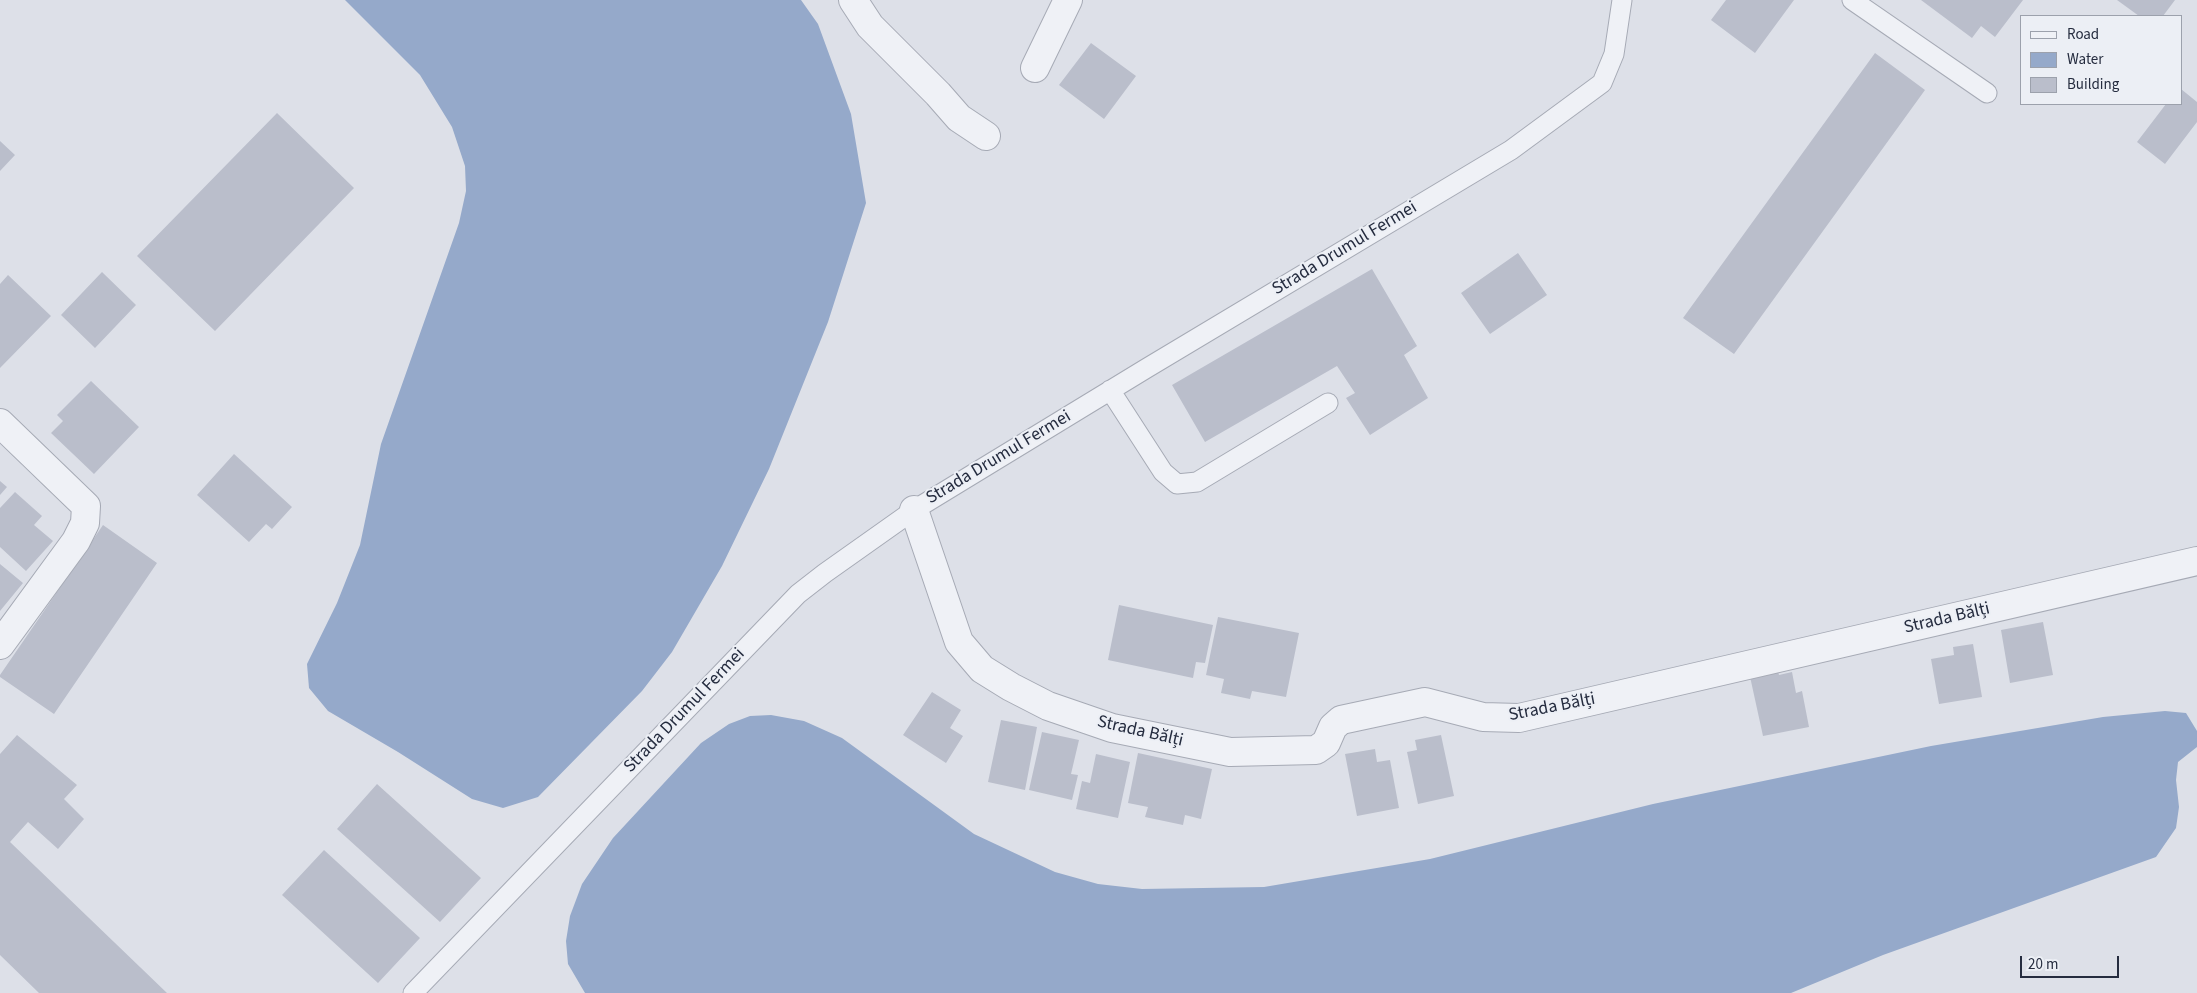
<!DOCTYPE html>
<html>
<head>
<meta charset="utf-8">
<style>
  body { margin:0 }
  #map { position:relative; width:2197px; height:993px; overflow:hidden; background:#dde0e8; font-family:"Source Sans 3",sans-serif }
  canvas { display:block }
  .legend { position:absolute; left:2020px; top:15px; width:162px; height:90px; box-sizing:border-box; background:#eceff5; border:1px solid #9ca1ac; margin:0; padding:6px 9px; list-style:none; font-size:15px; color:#252c3f }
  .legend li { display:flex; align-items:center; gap:10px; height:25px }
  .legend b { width:25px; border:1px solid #9ca1ac }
  .scale { position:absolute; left:2020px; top:956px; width:99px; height:22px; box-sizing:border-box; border:2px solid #252c3f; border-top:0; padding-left:6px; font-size:15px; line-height:18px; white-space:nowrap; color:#252c3f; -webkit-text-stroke:4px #eceff5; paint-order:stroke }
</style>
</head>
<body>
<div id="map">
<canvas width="2197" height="993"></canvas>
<ul class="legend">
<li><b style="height:6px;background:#eff1f6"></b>Road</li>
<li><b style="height:14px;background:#95a9ca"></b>Water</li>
<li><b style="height:14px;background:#babecb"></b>Building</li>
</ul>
<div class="scale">20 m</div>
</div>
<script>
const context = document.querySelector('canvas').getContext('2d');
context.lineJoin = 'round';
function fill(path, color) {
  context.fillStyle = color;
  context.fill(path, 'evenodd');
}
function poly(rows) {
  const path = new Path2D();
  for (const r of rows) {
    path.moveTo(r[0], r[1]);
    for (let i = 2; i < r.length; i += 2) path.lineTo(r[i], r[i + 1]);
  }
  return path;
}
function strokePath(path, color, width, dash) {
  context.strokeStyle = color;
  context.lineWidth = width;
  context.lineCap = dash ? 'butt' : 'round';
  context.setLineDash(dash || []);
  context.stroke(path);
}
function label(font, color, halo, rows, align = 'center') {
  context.font = font + ' "Source Sans 3",sans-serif';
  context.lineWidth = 4;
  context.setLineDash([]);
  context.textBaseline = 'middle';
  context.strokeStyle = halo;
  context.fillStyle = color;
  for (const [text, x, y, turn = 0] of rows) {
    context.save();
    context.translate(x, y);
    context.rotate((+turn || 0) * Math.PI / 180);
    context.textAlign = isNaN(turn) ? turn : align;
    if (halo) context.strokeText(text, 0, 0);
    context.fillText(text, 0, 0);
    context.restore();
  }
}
fill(poly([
  [345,0,801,0,818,24,851,114,866,203,828,322,769,469,722,566,672,652,642,691,538,797,503,808,472,799,398,752,328,711,309,688,307,664,337,603,360,545,381,444,459,223,466,191,465,166,452,127,420,75],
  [2165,711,2186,713,2197,731,2197,747,2178,762,2176,780,2179,807,2176,828,2156,857,1883,955,1791,993,585,993,568,964,566,941,570,916,582,884,613,838,701,743,729,724,750,716,771,715,804,721,842,738,974,834,1055,872,1098,884,1142,889,1264,887,1430,859,1653,804,1931,746,2103,717]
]), '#95a9ca');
fill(poly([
  [1726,0,1794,0,1755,53,1711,20],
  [1921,0,2023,0,1995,37,1981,26,1972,38],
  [2117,0,2175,0,2163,16,2139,16],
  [1091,43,1136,76,1104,119,1059,85],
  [1875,53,1925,90,1734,354,1683,318],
  [2181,89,2197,102,2197,122,2165,164,2137,142,2166,104,2181,104],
  [277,113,354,188,215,331,137,256],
  [0,141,15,155,0,171],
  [1518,253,1547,295,1490,334,1461,293],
  [1372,269,1417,346,1404,355,1428,398,1370,435,1346,398,1355,393,1337,366,1205,442,1172,385],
  [102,272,136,305,95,348,61,315],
  [8,275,51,316,0,368,0,284],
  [91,381,139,427,94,474,51,433,63,421,57,415],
  [234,454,292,507,272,529,266,524,249,542,197,495],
  [0,481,7,487,0,495],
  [15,492,42,516,34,525,53,541,26,571,0,547,0,508],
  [103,525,157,563,54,714,0,677,0,675],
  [0,564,23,583,0,611],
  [1119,605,1213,625,1205,663,1196,662,1193,678,1108,660],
  [1218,617,1299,633,1286,697,1252,691,1250,699,1221,693,1224,679,1206,675],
  [2043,622,2053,675,2010,683,2001,630],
  [1973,644,1982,697,1939,704,1931,659,1954,655,1953,647],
  [1777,667,1779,675,1792,672,1796,693,1802,691,1809,727,1763,736,1749,672],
  [932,692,961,710,950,728,963,736,946,763,903,735],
  [1001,720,1037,727,1025,790,988,782],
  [1042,732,1079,740,1071,774,1078,775,1072,800,1029,790],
  [17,735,77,785,64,799,84,819,58,849,28,822,10,842,167,993,39,993,0,955,0,754],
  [1441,735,1454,796,1418,804,1407,752,1417,750,1415,740],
  [1375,749,1377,762,1390,760,1399,808,1357,816,1345,754],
  [1138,753,1212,769,1201,819,1185,815,1183,825,1145,817,1148,807,1128,803],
  [1096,754,1130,762,1118,818,1076,809,1082,781,1090,783],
  [377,784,481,878,440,922,337,829],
  [324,850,420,938,378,983,282,895]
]), '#babecb');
const lane = poly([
  [1852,0,1987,93],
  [1110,390,1163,472,1177,484,1197,482,1328,403],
  [413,993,798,594,825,573,914,510,1147,368,1511,150,1602,83,1614,54,1622,0]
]);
const street = poly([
  [853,0,870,26,938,94,959,118,986,136],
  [1035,68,1068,0],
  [0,423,86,506,85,523,76,541,0,645],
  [914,510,959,642,982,669,1011,687,1048,706,1112,728,1230,752,1316,750,1326,743,1333,727,1341,720,1425,702,1483,717,1519,718,2197,561]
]);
strokePath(lane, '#a6aab5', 21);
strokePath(street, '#a6aab5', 30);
strokePath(lane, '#eff1f6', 19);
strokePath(street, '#eff1f6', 28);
label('18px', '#252c3f', '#eceff5', [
  ["Strada Drumul Fermei",1345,249,-31],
  ["Strada Drumul Fermei",999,458,-31],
  ["Strada Bălți",1947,619,-13],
  ["Strada Bălți",1552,708,-11],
  ["Strada Drumul Fermei",685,711,-46],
  ["Strada Bălți",1140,732,13]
]);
</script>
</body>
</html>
